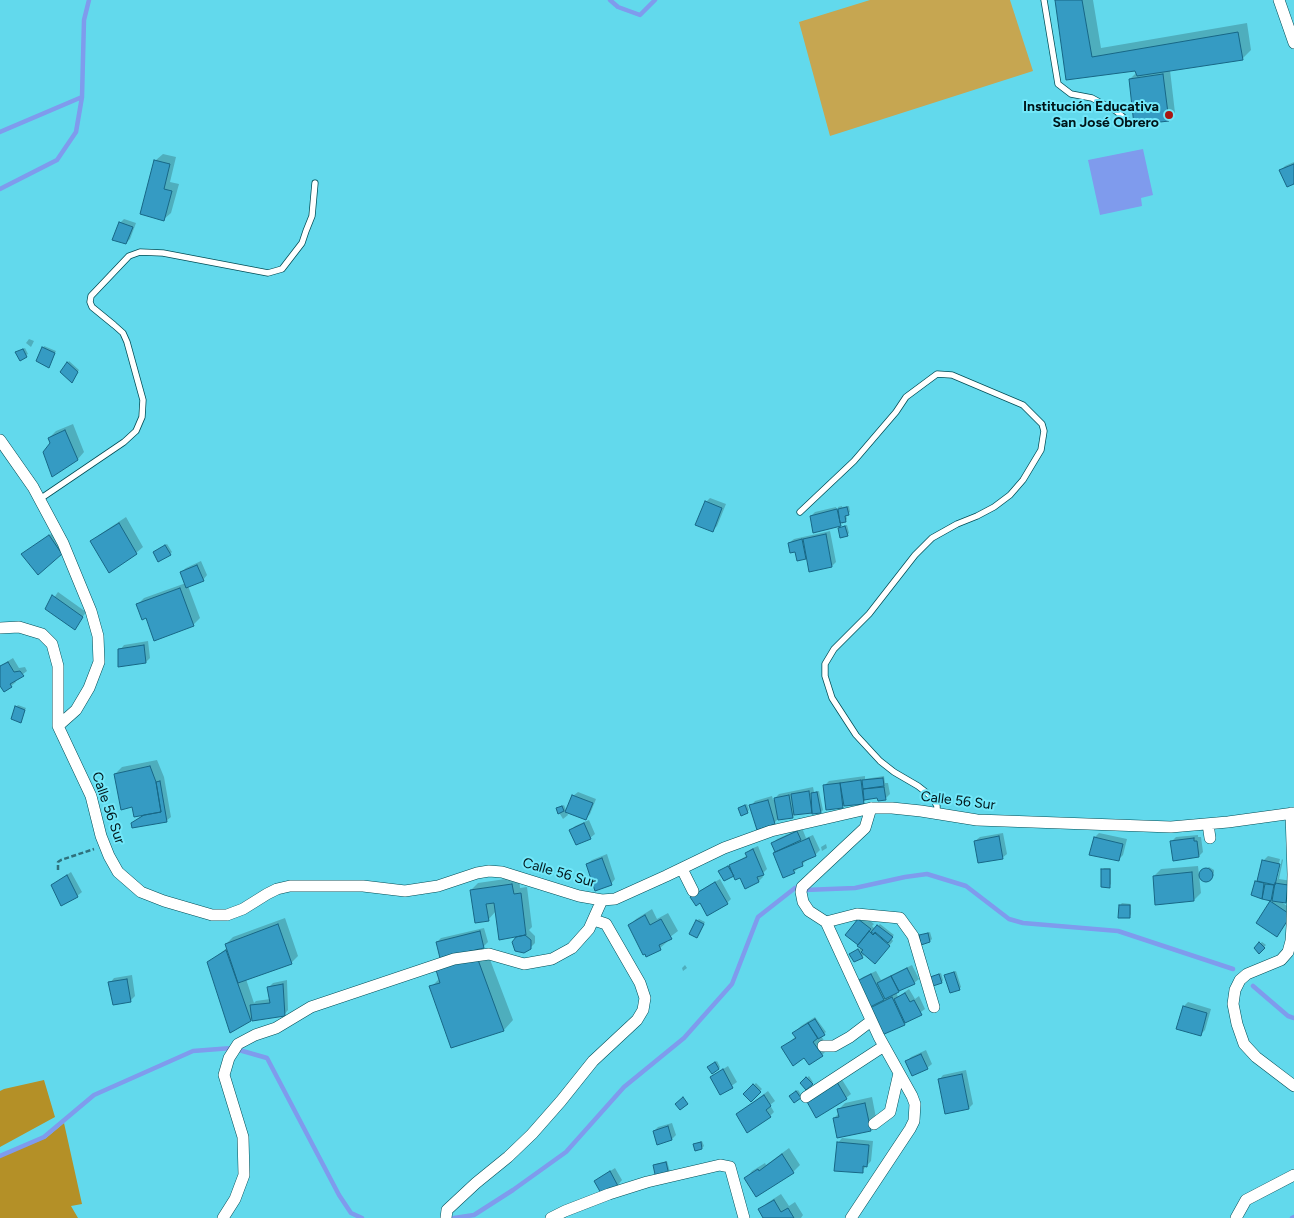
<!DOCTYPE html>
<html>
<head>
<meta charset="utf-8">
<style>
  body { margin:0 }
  canvas { display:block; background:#62d9ec }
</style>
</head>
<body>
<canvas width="1294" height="1218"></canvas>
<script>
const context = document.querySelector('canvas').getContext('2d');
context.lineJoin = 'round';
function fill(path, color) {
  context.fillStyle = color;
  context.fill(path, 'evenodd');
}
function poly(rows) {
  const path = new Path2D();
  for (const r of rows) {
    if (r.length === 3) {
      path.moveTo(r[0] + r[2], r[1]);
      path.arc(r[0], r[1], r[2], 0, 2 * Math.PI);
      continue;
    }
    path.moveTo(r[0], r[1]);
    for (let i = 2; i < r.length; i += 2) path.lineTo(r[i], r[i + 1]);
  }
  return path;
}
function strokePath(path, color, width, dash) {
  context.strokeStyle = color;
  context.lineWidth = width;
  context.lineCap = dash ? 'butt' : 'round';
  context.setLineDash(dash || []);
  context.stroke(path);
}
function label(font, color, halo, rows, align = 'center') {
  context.font = font + ' Figtree,sans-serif';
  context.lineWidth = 4;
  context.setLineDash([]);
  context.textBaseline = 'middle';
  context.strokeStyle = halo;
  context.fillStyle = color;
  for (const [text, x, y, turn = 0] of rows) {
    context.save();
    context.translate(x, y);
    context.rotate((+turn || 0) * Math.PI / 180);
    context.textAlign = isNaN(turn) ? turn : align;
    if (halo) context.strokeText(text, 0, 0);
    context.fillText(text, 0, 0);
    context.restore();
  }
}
fill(poly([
  [870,0,1010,0,1033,71,830,136,799,22]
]), '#c6a651');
fill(poly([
  [44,1080,55,1117,0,1147,0,1091,4,1089],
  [64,1123,82,1204,71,1206,78,1218,0,1218,0,1157,46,1138]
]), '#b49027');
fill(poly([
  [1143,149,1153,195,1141,198,1142,206,1100,215,1088,160]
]), '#7f9bed');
fill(poly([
  [1057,0,1093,0,1101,48,1247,23,1251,50,1242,59,1170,70,1175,113,1168,120,1130,79,1137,72,1136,69,1067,79],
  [163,154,176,157,170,182,179,184,171,213,164,219,156,160],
  [1294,162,1294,183,1281,170,1285,166],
  [124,219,136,223,130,239,126,243,120,223],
  [29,339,34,341,31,347,26,343],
  [44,346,56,351,49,366,43,348],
  [25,348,28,354,26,355,17,352],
  [69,361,79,370,73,379,62,372],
  [73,424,84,452,78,459,51,443,49,438,56,431],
  [710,498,726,504,717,526,712,531,706,502],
  [842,506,842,507,849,506,850,512,846,515,847,519,842,524,838,507],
  [836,507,840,525,841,525,814,531,811,516,815,512],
  [126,517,143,547,136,553,92,542,99,535],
  [847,525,849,533,847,535,839,528],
  [830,531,836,562,832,566,810,570,808,557,798,559,795,551,789,543,794,539],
  [54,532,66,549,38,573,22,554],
  [167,544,172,552,170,554,156,551],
  [201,561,207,575,203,580,188,586,200,618,193,625,147,617,137,605,144,598,186,583,181,572,186,568],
  [58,592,86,612,75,628,47,608],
  [148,641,150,658,146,662,120,650,124,645],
  [13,658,19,668,25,667,27,671,15,680,16,682,11,686,0,684,0,666],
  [18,705,26,708,20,722,16,707],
  [157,760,164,777,171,817,166,821,132,823,143,815,133,806,115,774,122,767],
  [865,776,865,779,884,776,885,783,888,783,890,794,885,799,878,797,868,798,863,802,827,809,824,786,829,781],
  [813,787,814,792,819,791,823,810,821,812,814,813,813,810,811,812,795,814,793,817,778,819,774,823,751,806,755,801,772,796,773,800,779,794],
  [578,792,596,799,590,814,586,818,573,796],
  [747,804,749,810,747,812,739,808],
  [564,805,568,815,563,819,557,809],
  [589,820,595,834,590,838,571,830,575,826],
  [802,828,806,838,813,835,820,850,815,855,806,859,807,860,794,872,774,853,776,851,773,843,777,839],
  [1003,833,1007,854,1002,858,975,841,980,837],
  [1099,833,1127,839,1123,855,1118,860,1095,837],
  [1198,835,1198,837,1201,837,1203,852,1199,856,1172,841,1176,837],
  [826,844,827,848,822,851,821,847],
  [758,846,767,869,762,874,763,877,759,881,722,870,748,855,747,853,751,849],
  [607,854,615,879,611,884,587,864,592,860],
  [1268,856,1280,859,1275,880,1277,880,1282,859,1283,860,1279,879,1292,881,1289,897,1285,902,1280,901,1294,911,1277,935,1271,902,1273,900,1253,894,1264,860],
  [1198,866,1201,893,1194,900,1157,904,1154,876,1161,869],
  [1209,867,1214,870,1214,873,1207,880,1204,880,1200,874],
  [1104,868,1111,868,1111,884,1109,886,1102,870],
  [71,872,82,892,77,896,52,885],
  [519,877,520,888,527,887,532,927,529,930,535,936,535,943,530,948,513,942,519,935,496,911,488,920,471,890,478,883],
  [720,879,731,899,727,903,696,893],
  [1122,903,1131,904,1131,914,1130,916,1120,905],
  [652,909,657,919,668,913,678,931,666,940,667,942,660,948,647,955,629,926,636,919],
  [864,916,874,924,872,926,875,929,880,924,894,935,891,938,893,941,879,958,865,954,862,957,852,953,862,948,847,935],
  [285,918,298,956,291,963,246,979,254,1003,256,1001,270,999,269,987,273,983,287,980,288,1010,284,1015,253,1017,250,1020,209,962,227,948,226,944,233,937],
  [699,919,705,922,699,935,697,921],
  [484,928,488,942,483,947,437,942,441,938],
  [930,932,932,939,930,941,920,936],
  [1262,942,1266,945,1259,952,1255,948],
  [486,949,513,1020,504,1030,431,987,440,978],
  [685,965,687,968,683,971,682,968],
  [912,965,919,979,914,983,896,992,898,997,909,989,915,999,919,996,925,1009,904,1024,872,1008,878,1002,858,982,863,977,876,971,881,980],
  [956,971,961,987,959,989,945,975],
  [941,973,943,980,942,982,931,978],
  [132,975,135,996,130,1001,110,983,114,978],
  [1188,1002,1211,1009,1205,1030,1200,1035,1184,1006],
  [815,1017,826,1032,821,1036,829,1048,822,1055,805,1056,783,1048,796,1036,794,1033,801,1026],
  [926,1050,932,1064,927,1068,907,1061,911,1057],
  [717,1061,720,1067,719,1068,711,1065],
  [728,1066,737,1082,720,1094,711,1077],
  [966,1070,973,1104,969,1108,939,1080,943,1075],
  [809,1076,813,1082,806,1088,801,1083],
  [841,1078,851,1094,846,1098,807,1101],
  [756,1083,762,1089,751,1100,744,1094],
  [798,1090,802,1096,800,1097,792,1094],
  [768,1091,775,1101,770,1105,774,1112,770,1116,737,1114],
  [872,1097,877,1123,870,1130,834,1118,839,1113,838,1110,845,1103],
  [672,1123,676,1135,672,1139,654,1131,658,1127],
  [842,1138,873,1141,871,1161,862,1171,838,1143],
  [702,1141,704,1146,702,1148,695,1144],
  [789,1148,800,1165,793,1172,746,1178,752,1171,765,1163,766,1165],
  [667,1161,670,1172,654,1166,656,1164],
  [615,1168,622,1180,618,1185,602,1193,595,1181],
  [781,1194,789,1206,795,1202,803,1215,801,1218,765,1218,760,1210,767,1203]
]), '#0003');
strokePath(poly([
  [610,0,618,7,640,15,655,0],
  [0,132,82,97],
  [0,189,57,160,76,132,82,97,84,20,89,0],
  [805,890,855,888,905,877,927,874,966,886,1009,919,1023,923,1118,931,1233,969],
  [1253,986,1288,1016,1294,1018],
  [0,1156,44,1137,94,1095,193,1051,232,1048,267,1058,339,1195,351,1213,362,1218],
  [454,1218,474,1215,513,1190,566,1152,624,1087,684,1038,732,984,758,917,795,888],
  [1292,1218,1294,1217]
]), '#7f9bed', 4.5);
const building = poly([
  [1055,0,1082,0,1092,57,1238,32,1243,60,1137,76,1135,71,1066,80,1055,0],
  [1163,74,1169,121,1134,125,1129,79,1163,74],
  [154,160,170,164,164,189,172,191,164,221,140,214,154,160],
  [1294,164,1294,184,1287,187,1279,170,1294,164],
  [119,222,133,227,126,244,112,240,119,222],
  [42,347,55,353,49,368,36,361,42,347],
  [23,349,27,357,20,361,15,352,23,349],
  [67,362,78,372,72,383,60,372,67,362],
  [65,430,78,460,52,477,43,452,50,443,48,438,65,430],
  [705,501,722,508,713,532,695,525,705,501],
  [847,507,849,515,845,516,846,522,840,523,838,509,847,507],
  [837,509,841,526,813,533,810,516,837,509],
  [119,523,137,554,109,573,90,541,119,523],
  [845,526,848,536,840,538,838,528,845,526],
  [826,534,832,567,809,572,803,539,826,534],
  [49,535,62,554,38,575,21,554,49,535],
  [802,539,806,559,797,561,795,552,790,553,788,543,802,539],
  [165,545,171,555,158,562,153,552,165,545],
  [197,565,204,581,186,588,180,572,197,565],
  [180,588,194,626,154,641,146,618,142,620,136,604,180,588],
  [52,595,83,617,75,630,45,609,52,595],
  [144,645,146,663,118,667,118,649,144,645],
  [8,662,14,672,20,671,24,676,10,684,12,687,4,692,0,686,0,666,8,662],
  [15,706,25,710,21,723,11,719,15,706],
  [150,766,156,782,161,812,134,817,132,807,121,810,114,774,150,766],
  [883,778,884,786,863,789,862,780,883,778],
  [861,780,864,804,844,806,840,783,861,780],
  [160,781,167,822,132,828,131,823,144,815,161,812,156,782,160,781],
  [840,783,843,808,826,810,823,785,840,783],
  [884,787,886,800,878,801,877,798,864,800,863,789,884,787],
  [809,791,812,813,794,815,791,794,809,791],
  [817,792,821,813,812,814,811,793,817,792],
  [572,795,593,803,586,820,565,812,572,795],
  [789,795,793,818,778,820,774,798,789,795],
  [768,800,775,824,757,830,749,805,768,800],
  [745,805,748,813,741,816,738,808,745,805],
  [562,806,564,811,558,814,556,808,562,806],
  [584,823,591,839,576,845,569,830,584,823],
  [797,831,801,840,775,852,771,843,797,831],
  [999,836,1003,859,978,863,974,841,999,836],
  [1094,837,1123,844,1119,861,1089,855,1094,837],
  [809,838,816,856,802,862,803,866,793,870,795,873,783,878,773,853,809,838],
  [1194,838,1194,841,1197,841,1199,857,1173,861,1170,841,1194,838],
  [753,849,764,875,757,877,759,882,745,889,740,878,735,880,729,865,747,857,745,853,753,849],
  [602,858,612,885,595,891,586,864,602,858],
  [1262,860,1280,864,1275,885,1257,881,1262,860],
  [728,866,734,876,724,881,718,871,728,866],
  [1206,875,7],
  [1101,869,1110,869,1110,888,1101,887,1101,869],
  [1192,872,1194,901,1155,905,1153,876,1192,872],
  [67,875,78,897,61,906,51,885,67,875],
  [1255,881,1264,883,1262,899,1251,895,1255,881],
  [715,882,728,904,707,916,700,903,696,906,690,897,715,882],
  [1275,883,1288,885,1286,903,1272,901,1275,883],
  [512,884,514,894,521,893,526,935,499,940,494,903,486,904,489,921,475,923,470,890,512,884],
  [1265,884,1274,885,1271,901,1262,899,1265,884],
  [1270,901,1291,915,1277,937,1256,923,1270,901],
  [1119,905,1130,905,1130,918,1118,918,1119,905],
  [645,915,650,925,661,919,672,939,659,945,661,950,646,957,645,954,643,955,628,925,645,915],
  [858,919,871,929,858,945,845,935,858,919],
  [696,920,704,924,697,938,689,934,696,920],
  [278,924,292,964,238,983,225,944,278,924],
  [877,925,893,937,888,943,875,932,874,934,871,932,877,925],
  [480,931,484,948,440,958,436,942,480,931],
  [869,931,873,935,875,933,890,946,875,964,861,952,863,950,857,946,869,931],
  [928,933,930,942,921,945,919,935,928,933],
  [525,935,531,940,531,949,524,953,515,951,512,942,516,937,525,935],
  [1259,942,1265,948,1259,954,1254,948,1259,942],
  [858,949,863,958,854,962,849,954,858,949],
  [226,950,251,1021,230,1033,207,962,226,950],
  [477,957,504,1031,451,1048,429,986,440,983,436,970,477,957],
  [907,968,915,984,899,991,891,976,907,968],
  [954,972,960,990,950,993,944,975,954,972],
  [871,974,884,1000,870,1007,857,981,871,974],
  [939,974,942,983,933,986,930,977,939,974],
  [891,976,899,992,885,999,877,983,891,976],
  [127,979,131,1002,113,1005,108,982,127,979],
  [283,984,285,1016,252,1021,250,1005,270,1003,267,987,283,984],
  [905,993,910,1002,914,1000,922,1015,905,1023,894,999,905,993],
  [892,997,905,1025,882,1035,870,1008,892,997],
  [1183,1006,1207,1013,1201,1036,1176,1029,1183,1006],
  [815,1019,825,1035,818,1039,808,1023,815,1019],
  [808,1023,818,1038,813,1042,823,1056,809,1065,804,1058,793,1066,781,1047,796,1038,792,1033,808,1023],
  [921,1054,928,1069,912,1076,905,1061,921,1054],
  [715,1062,719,1069,712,1074,707,1067,715,1062],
  [723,1069,733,1088,720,1095,710,1077,723,1069],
  [962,1074,969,1109,945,1114,938,1079,962,1074],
  [806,1077,813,1084,806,1090,800,1083,806,1077],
  [837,1082,847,1099,816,1118,806,1100,837,1082],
  [753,1084,761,1092,751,1102,743,1094,753,1084],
  [796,1091,801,1098,794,1103,789,1096,796,1091],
  [764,1095,771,1106,766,1110,771,1117,747,1133,736,1114,764,1095],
  [683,1097,688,1104,680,1110,675,1104,683,1097],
  [865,1103,871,1131,837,1138,833,1118,839,1117,837,1109,865,1103],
  [668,1126,672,1140,657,1145,653,1131,668,1126],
  [701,1142,702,1149,695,1151,693,1144,701,1142],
  [837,1142,869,1145,867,1167,863,1166,863,1173,834,1171,837,1142],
  [782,1154,794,1173,756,1197,744,1178,758,1169,759,1171,782,1154],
  [666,1162,669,1175,656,1179,653,1165,666,1162],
  [610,1171,618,1186,602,1195,594,1181,610,1171],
  [774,1200,781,1212,788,1208,794,1218,763,1218,758,1209,774,1200]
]);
fill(building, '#359bc3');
strokePath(building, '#176786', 1);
const lane = poly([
  [1044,0,1058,84,1071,94,1092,98,1116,111,1130,123],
  [40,499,124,442,136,431,142,417,143,400,127,342,123,333,114,325,92,307,90,302,91,296,129,256,140,252,163,253,268,273,282,269,302,243,306,231,312,216,315,183],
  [800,512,854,461,896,412,906,397,937,374,952,375,1023,405,1042,424,1044,431,1041,450,1023,480,1010,495,994,507,977,516,957,524,932,538,915,555,869,614,834,649,825,664,825,676,832,698,856,735,880,761,894,772,918,786,932,797,937,806,937,813]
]);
const street = poly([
  [1279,0,1294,43],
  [0,440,33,487,63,543,91,611,98,636,99,662,89,688,76,710,58,726],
  [0,628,19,627,42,634,52,644,58,666,58,726,91,796,101,836,109,856,118,872,141,892,164,901,212,915,227,915,243,909,267,894,277,889,290,886,363,886,405,891,438,886,477,873,489,871,502,872,579,896,602,900,615,899,666,876,724,848,771,831,871,808,892,808,921,811,977,820,1171,827,1228,822,1294,813],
  [1291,813,1293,874,1292,926,1291,941,1288,952,1281,960,1247,974,1240,980,1235,990,1233,1004,1237,1024,1244,1044,1256,1057,1294,1086],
  [1208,824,1210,838],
  [682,869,693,891],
  [826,922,809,911,803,902,801,892,802,887,865,828,871,808],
  [823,1046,834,1046,850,1037,871,1021],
  [806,1097,884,1046],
  [874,1124,890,1112,899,1073],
  [223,1218,235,1199,244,1175,243,1137,224,1075,229,1058,238,1044,255,1035,276,1028,311,1007,454,959,489,954,524,964,552,959,572,948,589,929,602,900],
  [446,1218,447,1210,476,1183,508,1157,532,1134,561,1101,593,1061,637,1020,643,1010,645,998,640,983,606,924,594,920],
  [551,1218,565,1211,609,1194,647,1182,720,1165,730,1167,744,1218],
  [851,1218,910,1129,914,1121,915,1104,912,1096,879,1037,826,922,857,914,900,918,913,936,934,1007],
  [1236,1218,1246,1200,1294,1175]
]);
strokePath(lane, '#024d56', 7);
strokePath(street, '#024d56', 12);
strokePath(poly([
  [58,870,58,862,61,860,94,849]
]), '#2e717c', 2.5, [5, 2.5]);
strokePath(lane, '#fff', 5.5);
strokePath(street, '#fff', 11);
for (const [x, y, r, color] of [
  [1169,115,5,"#a91712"]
]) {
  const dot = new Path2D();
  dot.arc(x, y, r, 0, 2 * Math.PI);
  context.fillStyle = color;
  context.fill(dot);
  strokePath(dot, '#71e7f9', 2);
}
label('bold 14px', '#001519', '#71e7f9', [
  ["Institución Educativa",1159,107],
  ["San José Obrero",1159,123]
], 'right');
label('14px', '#001519', '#71e7f9', [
  ["Calle 56 Sur",958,801,7],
  ["Calle 56 Sur",108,808,71],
  ["Calle 56 Sur",559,873,16]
]);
</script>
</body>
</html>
